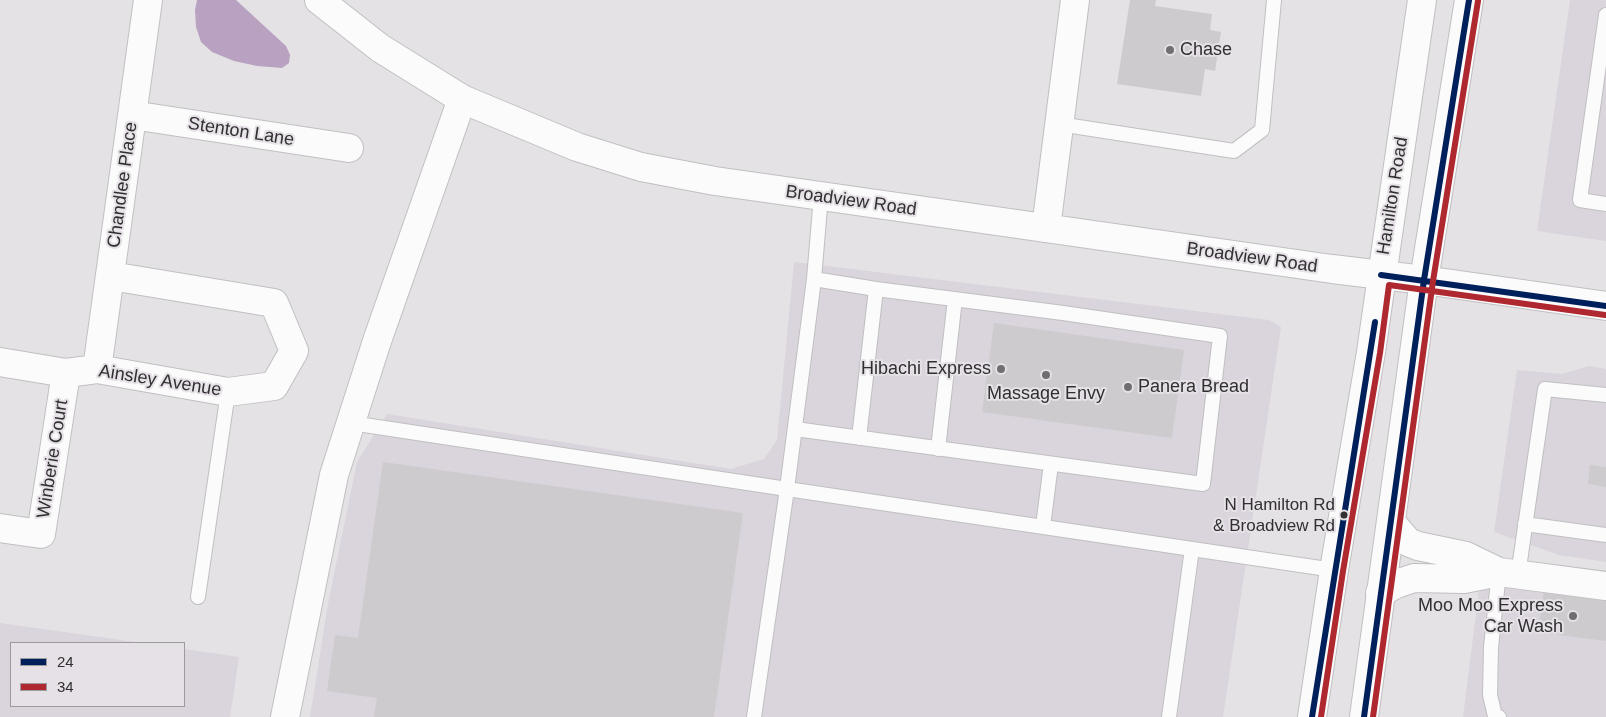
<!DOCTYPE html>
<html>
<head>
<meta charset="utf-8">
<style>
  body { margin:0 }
  #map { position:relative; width:1606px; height:717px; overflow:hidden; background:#e4e2e5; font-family:Arial,sans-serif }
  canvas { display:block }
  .legend { position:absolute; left:10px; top:642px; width:175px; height:65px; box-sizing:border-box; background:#e5e1e6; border:1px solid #9d9a9e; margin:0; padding:6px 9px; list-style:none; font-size:15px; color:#312f31 }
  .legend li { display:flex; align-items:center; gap:10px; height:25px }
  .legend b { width:25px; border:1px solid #9d9a9e }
</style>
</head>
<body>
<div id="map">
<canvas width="1606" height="717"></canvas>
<ul class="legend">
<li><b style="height:6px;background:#00205b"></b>24</li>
<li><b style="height:6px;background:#af272f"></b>34</li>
</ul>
</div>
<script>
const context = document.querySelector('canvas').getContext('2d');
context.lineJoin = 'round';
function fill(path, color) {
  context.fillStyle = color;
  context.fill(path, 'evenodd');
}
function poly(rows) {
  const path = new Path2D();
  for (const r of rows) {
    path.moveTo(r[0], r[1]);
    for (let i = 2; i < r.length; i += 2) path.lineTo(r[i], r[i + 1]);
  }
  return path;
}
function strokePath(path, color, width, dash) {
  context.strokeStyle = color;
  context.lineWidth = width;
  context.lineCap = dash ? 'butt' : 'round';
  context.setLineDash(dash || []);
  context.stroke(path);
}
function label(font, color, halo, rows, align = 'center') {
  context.font = font + ' Arial,sans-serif';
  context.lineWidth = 4;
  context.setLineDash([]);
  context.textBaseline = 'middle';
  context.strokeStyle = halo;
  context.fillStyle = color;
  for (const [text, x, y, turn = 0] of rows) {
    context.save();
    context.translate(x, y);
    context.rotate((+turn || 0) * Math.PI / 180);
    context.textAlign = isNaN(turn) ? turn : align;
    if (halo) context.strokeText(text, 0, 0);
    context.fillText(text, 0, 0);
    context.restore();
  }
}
fill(poly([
  [1570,0,1606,0,1606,241,1537,231],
  [794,262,1269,320,1281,327,1223,717,310,717,328,604,357,462,387,414,731,469,764,459,777,440],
  [1589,366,1606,369,1606,562,1559,555,1494,532,1517,370,1562,374],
  [1480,582,1606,597,1606,717,1463,717],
  [0,623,142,643,11,643,11,706,184,706,184,649,239,657,230,717,0,717]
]), '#dad4dc');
fill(poly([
  [197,0,236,0,286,46,290,55,289,63,282,68,257,66,234,61,212,52,201,42,196,27,195,10]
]), '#b9a2c1');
fill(poly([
  [1130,0,1156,0,1155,6,1212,14,1210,30,1221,32,1215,71,1205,69,1201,96,1117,84],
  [994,323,1184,350,1172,438,982,412],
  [383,462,743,513,714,717,374,717,377,698,327,691,335,635,358,638],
  [1590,465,1606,467,1606,487,1588,484],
  [1544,591,1606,600,1606,641,1538,632]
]), '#cdcbcd');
const service = poly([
  [1606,15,1580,200,1606,204],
  [1059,124,1234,151,1262,130,1274,0],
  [821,196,814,279,787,489,1334,570],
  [351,423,787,489,754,717],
  [795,429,1203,484,1220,336,1063,313,876,289,814,279],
  [859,438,876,289],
  [938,449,955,299],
  [1525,524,1606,535],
  [1043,526,1051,464],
  [1499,572,1491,647,1490,695,1495,716,1499,717],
  [1518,575,1545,389,1606,395],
  [198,597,228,392],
  [1169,717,1192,549]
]);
const minor = poly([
  [132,115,349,148],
  [1046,228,1075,0],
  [1424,280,1606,306],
  [0,362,66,373,97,369,228,392,274,386,294,351,274,303,111,276],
  [97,369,148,0],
  [1391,522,1408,542,1418,546,1466,556,1499,572,1606,586],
  [0,528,41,534,66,373],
  [1380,593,1396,584,1414,578,1464,579,1499,572],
  [285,717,334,475,377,341,462,99]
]);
const tertiary = poly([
  [319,0,380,48,462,99,577,147,641,167,715,181,821,196,1332,269,1424,280]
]);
const primary = poly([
  [1312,717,1334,570,1371,352,1422,0],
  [1364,717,1424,280,1469,0]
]);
strokePath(service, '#c0bfc1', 16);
strokePath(minor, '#c0bfc1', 30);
strokePath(tertiary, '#c0bfc1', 30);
strokePath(primary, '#c0bfc1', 30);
strokePath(service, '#fbfbfb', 14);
strokePath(minor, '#fbfbfb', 28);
strokePath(tertiary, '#fbfbfb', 28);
strokePath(primary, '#fbfbfb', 28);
strokePath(poly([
  [1381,275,1606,306],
  [1312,717,1375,322],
  [1364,717,1424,280,1469,0]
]), '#00205b', 6);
strokePath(poly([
  [1321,717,1343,571,1380,353,1389,285,1605,315],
  [1373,717,1433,281,1478,1]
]), '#af272f', 6);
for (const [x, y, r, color] of [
  [1170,50,5,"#706e70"],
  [1001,369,5,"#706e70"],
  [1046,375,5,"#706e70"],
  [1128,387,5,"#706e70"],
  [1344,515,4.5,"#312f31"],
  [1573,616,5,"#706e70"]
]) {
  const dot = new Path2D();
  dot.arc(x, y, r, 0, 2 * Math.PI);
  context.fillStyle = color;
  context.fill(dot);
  strokePath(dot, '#e5e1e6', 2);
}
label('17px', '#312f31', '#e5e1e6', [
  ["N Hamilton Rd",1335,505],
  ["& Broadview Rd",1335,526]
], 'right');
label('18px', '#312f31', '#e5e1e6', [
  ["Chase",1180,50],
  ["Hibachi Express",991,369,"right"],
  ["Panera Bread",1138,387],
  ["Massage Envy",1046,394,"center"],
  ["Moo Moo Express",1563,606,"right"],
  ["Car Wash",1563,627,"right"]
], 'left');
label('18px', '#312f31', '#e5e1e6', [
  ["Stenton Lane",241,132,9],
  ["Chandlee Place",123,185,-82],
  ["Hamilton Road",1393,196,-81],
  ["Broadview Road",851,201,8],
  ["Broadview Road",1252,258,8],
  ["Ainsley Avenue",160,381,9],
  ["Winberie Court",53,459,-81]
]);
</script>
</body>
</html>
